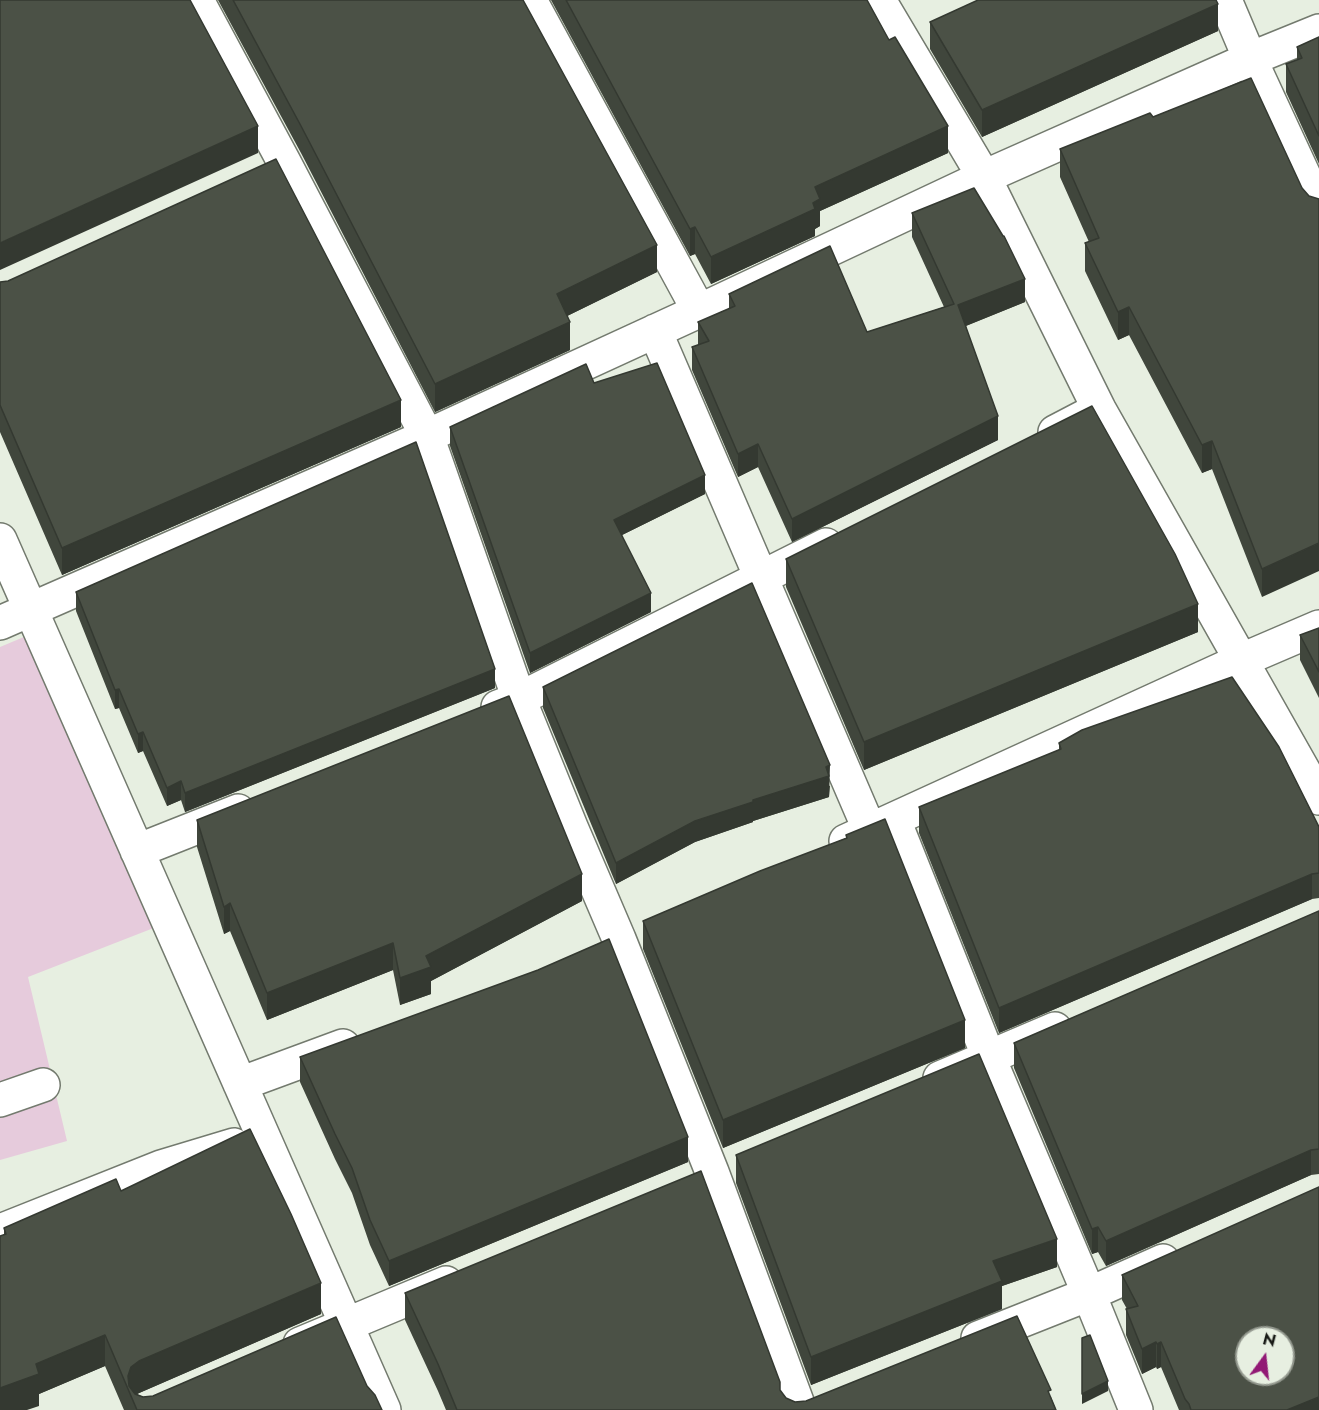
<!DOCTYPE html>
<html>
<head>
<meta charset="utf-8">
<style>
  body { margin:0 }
  #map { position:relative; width:1319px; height:1410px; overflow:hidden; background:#e7efe1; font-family:Jost,sans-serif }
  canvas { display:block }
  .north { position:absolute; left:1235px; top:1326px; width:60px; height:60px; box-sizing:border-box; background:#e7efe1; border:2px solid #959a90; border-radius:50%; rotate:15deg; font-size:16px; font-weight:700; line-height:24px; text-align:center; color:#191b17 }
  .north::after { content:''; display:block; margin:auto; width:21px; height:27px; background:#921975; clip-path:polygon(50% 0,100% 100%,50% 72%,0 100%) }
</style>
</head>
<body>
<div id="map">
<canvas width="1319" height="1410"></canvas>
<div class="north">N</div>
</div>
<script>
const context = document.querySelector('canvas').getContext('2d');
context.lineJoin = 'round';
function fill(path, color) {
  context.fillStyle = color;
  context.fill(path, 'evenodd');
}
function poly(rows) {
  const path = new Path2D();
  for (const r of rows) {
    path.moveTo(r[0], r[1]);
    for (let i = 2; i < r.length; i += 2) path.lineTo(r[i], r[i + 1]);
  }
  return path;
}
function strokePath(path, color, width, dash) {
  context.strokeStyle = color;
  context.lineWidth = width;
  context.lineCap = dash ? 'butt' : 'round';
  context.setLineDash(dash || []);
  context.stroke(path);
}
fill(poly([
  [55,624,169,922,28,977,67,1141,0,1160,0,647]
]), '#e6cbdc');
const minor = poly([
  [197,0,284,162,427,436,519,699,571,827,619,939,712,1172,800,1410],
  [530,0,699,311],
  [879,0,984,177,1099,409,1319,798],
  [1225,0,1250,59,1319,208],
  [655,331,870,831],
  [1055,432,1099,409],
  [0,540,384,1410],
  [0,623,427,436,699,311,984,177,1250,59,1319,31],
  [498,707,519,699,826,545],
  [894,820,989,1058,1089,1294,1136,1410],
  [846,841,1242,660,1319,627],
  [137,851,238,811],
  [940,1078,1055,1029],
  [240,1084,343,1046],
  [0,1100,43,1085],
  [0,1231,161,1167,234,1145],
  [978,1338,1089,1294,1163,1261],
  [300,1344,446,1283]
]);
strokePath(minor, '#737a6e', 36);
strokePath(minor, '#fff', 33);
fill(poly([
  [218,0,523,0,657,272,567,316,570,350,435,412,301,153],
  [551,0,867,0,948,153,820,211,820,226,815,229,815,236,711,284,695,254,690,256],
  [930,22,1218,31,982,137,930,49],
  [1319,37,1319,164,1286,92,1286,64,1297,60,1297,47],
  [1153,117,1302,188,1262,597,1212,469,1202,473,1129,335,1118,340,1085,271,1085,243,1089,242,1060,177,1060,149],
  [912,213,1025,302,966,326,998,440,792,542,758,467,738,477,692,370,692,347,698,345,698,322,729,309,729,294,867,332,944,307,912,237],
  [0,282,401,427,62,575,0,432],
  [594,383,705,494,622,535,651,612,530,673,450,446,450,427],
  [786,559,1198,632,864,770,786,587],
  [76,592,495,688,185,812,181,800,167,806,143,751,138,753,119,708,115,709,76,611],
  [1319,628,1319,698,1300,660,1300,635],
  [543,687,830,786,829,797,753,821,753,822,695,842,616,884,543,708],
  [1059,743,1319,827,1319,898,1312,899,999,1033,919,833,919,807,1059,750],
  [197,820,582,901,431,981,431,994,400,1005,393,970,267,1020,230,931,224,934,197,847],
  [846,835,965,1048,723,1148,643,949,643,921,846,838],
  [1319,911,1319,1174,1311,1175,1106,1266,1098,1252,1092,1254,1014,1068,1014,1043],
  [300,1057,688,1162,389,1286,370,1245,352,1193,335,1159,300,1082],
  [736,1155,1057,1267,1002,1286,1002,1309,811,1385,736,1183],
  [121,1191,321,1314,137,1394,143,1397,367,1386,382,1410,124,1410,105,1366,39,1394,39,1406,4,1234,4,1228],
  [1122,1275,1319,1410,1179,1410,1161,1367,1157,1369,1156,1367,1142,1374,1126,1335,1126,1309,1127,1309,1122,1300],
  [405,1293,780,1390,786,1398,795,1402,1051,1397,1056,1410,446,1410,438,1391,405,1320]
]), '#40463c');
fill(poly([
  [1218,4,1218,31,982,137,982,110],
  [258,126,258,153,0,270,0,243],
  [948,126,948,153,820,211,820,226,815,229,815,236,711,284,711,257,813,203,815,187],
  [695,227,695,254,690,256,690,229],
  [657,245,657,272,557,321,557,294],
  [1025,279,1025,302,958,329,958,305],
  [1129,307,1129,335,1118,340,1118,312],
  [570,322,570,350,435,412,435,384],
  [401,400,401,427,62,575,62,548],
  [998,416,998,440,792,542,792,519],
  [1212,441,1212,469,1202,473,1202,445],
  [758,444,758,467,738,477,738,454],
  [705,475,705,494,614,539,614,520],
  [1319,543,1319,571,1262,597,1262,569],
  [651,593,651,612,530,673,530,653],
  [1198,604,1198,632,864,770,864,742],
  [495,669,495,688,185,812,185,793],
  [119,689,119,708,115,709,115,690],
  [143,732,143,751,138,753,138,734],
  [830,765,829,797,753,821,753,822,695,842,616,884,616,863,695,821,753,800],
  [181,781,181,800,167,806,167,788],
  [582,874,582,901,431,981,431,994,400,1005,400,978,426,956],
  [1312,874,1312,899,999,1033,999,1008],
  [230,903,230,931,224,934,224,907],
  [393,943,393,970,267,1020,267,993],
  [965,1020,965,1048,723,1148,723,1120],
  [688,1137,688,1162,389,1286,389,1261],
  [1311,1150,1311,1175,1106,1266,1106,1241],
  [1098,1227,1098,1252,1092,1254,1092,1229],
  [1057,1239,1057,1267,1002,1286,1002,1309,811,1385,811,1357,993,1261],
  [321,1283,321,1314,139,1393,131,1398,128,1376,131,1367,139,1361],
  [105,1335,105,1366,39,1394,39,1406,27,1410,0,1410,0,1388,36,1364],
  [1156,1342,1156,1367,1142,1374,1142,1349],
  [1161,1342,1161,1367,1157,1369,1157,1344],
  [1108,1381,1108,1391,1082,1404,1082,1394],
  [1319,1397,1319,1410,1287,1410]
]), '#343931');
const building = poly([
  [0,0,190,0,258,126,0,243,0,0],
  [233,0,523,0,657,245,557,294,570,322,435,384,301,126,233,0],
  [566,0,867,0,889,40,895,37,948,126,815,187,820,199,813,203,815,209,711,257,695,227,690,229,566,0],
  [978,0,1216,0,1218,4,982,110,930,22,978,0],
  [1319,37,1319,136,1286,64,1302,58,1297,47,1319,37],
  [1251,78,1302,188,1309,196,1319,199,1319,543,1262,569,1212,441,1202,445,1129,307,1118,312,1085,243,1099,238,1060,149,1150,113,1153,117,1251,78],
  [276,159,401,400,62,548,0,405,0,282,8,281,276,159],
  [974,188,1003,236,1004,236,1025,279,958,305,998,416,792,519,758,444,738,454,692,347,709,341,698,322,735,306,729,294,830,246,867,332,954,304,912,213,974,188],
  [657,363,705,475,614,520,651,593,530,653,450,427,586,364,594,383,657,363],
  [1092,406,1175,554,1198,604,864,742,786,559,1092,406],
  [416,442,495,669,185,793,181,781,167,788,143,732,138,734,119,689,115,690,76,592,416,442],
  [752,583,830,765,826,767,829,776,753,800,753,802,695,821,616,863,543,687,752,583],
  [1319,628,1319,672,1300,635,1319,628],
  [1232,677,1279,747,1319,827,1319,873,1312,874,999,1008,919,807,1061,749,1059,743,1082,730,1232,677],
  [509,696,582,874,426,956,431,967,400,978,393,943,267,993,230,903,224,907,197,820,509,696],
  [885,819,965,1020,723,1120,643,921,760,871,847,838,846,835,885,819],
  [1319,911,1319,1149,1311,1150,1106,1241,1098,1227,1092,1229,1014,1043,1319,911],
  [609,939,688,1137,389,1261,370,1220,352,1168,335,1134,300,1057,538,970,609,939],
  [979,1054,1057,1239,993,1261,1002,1281,811,1357,736,1155,979,1054],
  [250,1129,291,1214,321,1283,139,1361,131,1367,128,1376,129,1386,135,1394,143,1397,153,1396,336,1317,367,1386,375,1395,382,1410,137,1410,105,1335,36,1364,39,1374,0,1388,0,1236,6,1234,4,1228,116,1179,121,1191,250,1129],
  [701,1171,780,1382,780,1390,786,1398,795,1402,806,1401,1017,1316,1051,1390,1048,1391,1056,1410,457,1410,438,1364,405,1293,701,1171],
  [1319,1187,1319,1397,1287,1410,1191,1410,1189,1404,1185,1399,1161,1342,1157,1344,1156,1342,1142,1349,1126,1309,1138,1306,1122,1275,1319,1187],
  [1247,1338,1283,1338,1283,1374,1247,1374,1247,1338],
  [1090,1335,1108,1381,1082,1394,1082,1338,1090,1335]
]);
fill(building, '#4b5146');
strokePath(building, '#343931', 1.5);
</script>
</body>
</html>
